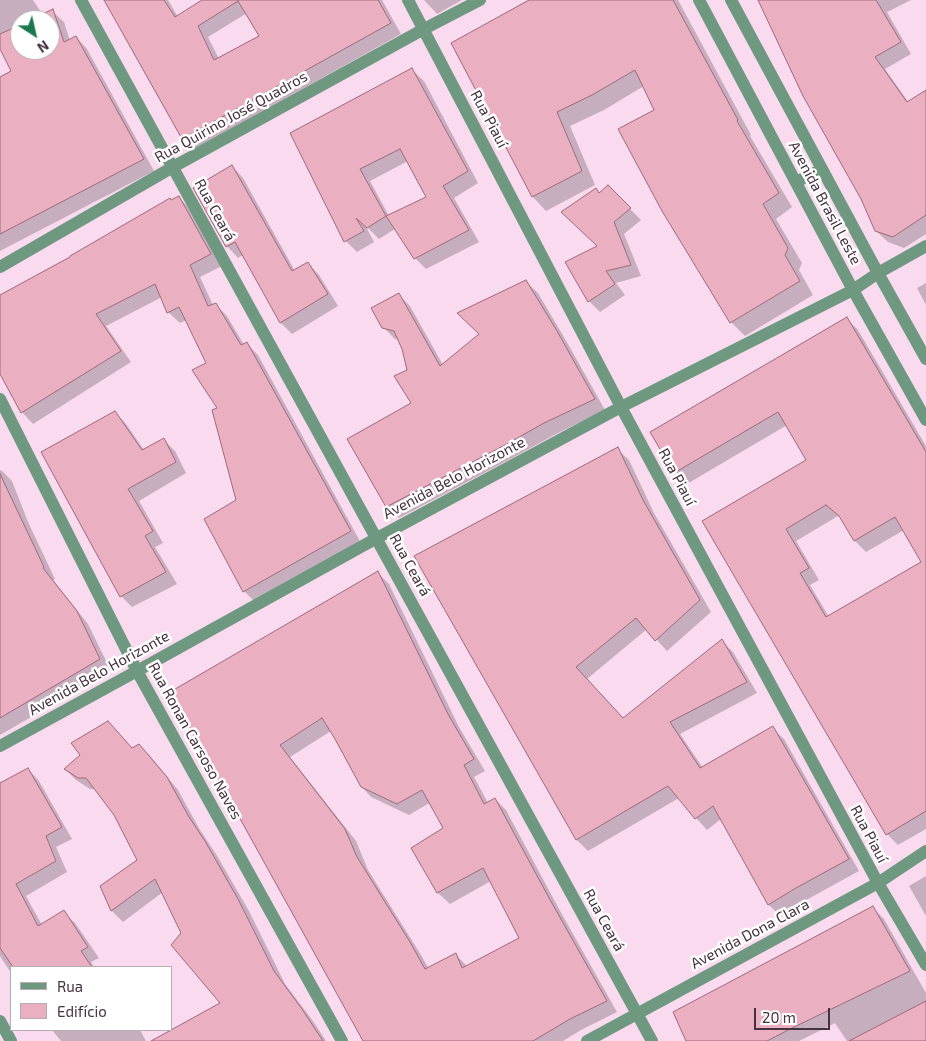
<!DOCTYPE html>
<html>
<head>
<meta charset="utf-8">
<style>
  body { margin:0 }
  #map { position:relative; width:926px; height:1041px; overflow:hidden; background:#f9daee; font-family:"Exo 2",sans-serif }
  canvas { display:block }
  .legend { position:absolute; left:10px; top:966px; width:162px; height:65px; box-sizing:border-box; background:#fff; border:1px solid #b5adb2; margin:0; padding:6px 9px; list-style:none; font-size:15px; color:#45313f }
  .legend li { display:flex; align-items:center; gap:10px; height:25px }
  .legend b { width:25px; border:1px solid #b5adb2 }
  .north { position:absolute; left:10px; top:10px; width:50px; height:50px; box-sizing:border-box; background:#fff; border:1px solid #b5adb2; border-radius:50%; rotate:145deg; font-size:14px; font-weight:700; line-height:20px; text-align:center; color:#45313f }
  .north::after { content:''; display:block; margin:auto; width:18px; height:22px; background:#1b794f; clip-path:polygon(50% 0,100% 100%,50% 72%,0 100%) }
  .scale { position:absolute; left:754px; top:1008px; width:76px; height:22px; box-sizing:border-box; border:2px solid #45313f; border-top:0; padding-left:6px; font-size:15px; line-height:18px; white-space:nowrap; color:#45313f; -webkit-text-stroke:4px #fff; paint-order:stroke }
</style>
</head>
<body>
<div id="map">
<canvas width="926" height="1041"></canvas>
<ul class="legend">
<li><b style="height:6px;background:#6f9880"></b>Rua</li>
<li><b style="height:14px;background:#eab0c2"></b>Edifício</li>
</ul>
<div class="north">N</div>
<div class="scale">20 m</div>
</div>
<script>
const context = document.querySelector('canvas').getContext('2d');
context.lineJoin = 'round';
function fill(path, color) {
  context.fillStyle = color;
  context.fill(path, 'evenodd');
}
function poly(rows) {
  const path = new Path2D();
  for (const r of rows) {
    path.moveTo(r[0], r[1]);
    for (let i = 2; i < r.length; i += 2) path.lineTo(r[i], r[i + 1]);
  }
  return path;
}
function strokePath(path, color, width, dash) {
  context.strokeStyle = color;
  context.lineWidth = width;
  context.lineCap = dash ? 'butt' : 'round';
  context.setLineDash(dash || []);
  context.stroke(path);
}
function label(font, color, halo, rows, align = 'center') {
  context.font = font + ' "Exo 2",sans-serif';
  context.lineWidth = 5;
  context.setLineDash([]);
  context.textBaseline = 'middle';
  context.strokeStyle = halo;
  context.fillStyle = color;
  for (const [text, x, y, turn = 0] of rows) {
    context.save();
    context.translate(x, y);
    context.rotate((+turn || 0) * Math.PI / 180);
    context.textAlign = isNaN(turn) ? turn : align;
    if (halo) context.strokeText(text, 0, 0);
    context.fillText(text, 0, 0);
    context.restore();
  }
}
fill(poly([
  [0,0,33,0,43,15,52,11,64,22,70,41,76,37,87,49,154,171,0,251,0,78,13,71,0,46],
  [20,20,50,20,50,50,20,50],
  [106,0,168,0,178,17,205,0,382,0,401,34,194,149,183,138],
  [247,13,260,37,219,59,208,37],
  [424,0,462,0,437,14],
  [532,0,678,0,751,135,750,136,792,207,776,219,802,263,799,270,813,295,745,336,731,322,656,110,644,86,604,110,570,126,595,185,546,211,533,197],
  [759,0,911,0,887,12,911,54,885,69,909,103,926,92,926,234,904,248,888,242,876,231,862,199],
  [412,70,424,81,478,183,454,198,479,242,426,269,415,258,395,229,379,239,365,225,374,242,357,252,346,241,291,133],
  [408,161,428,198,389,216,370,181],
  [232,166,243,178,295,271,308,263,319,275,338,306,292,334,281,323,243,255,238,258,227,246],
  [608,187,641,220,624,234,641,276,616,283,625,295,600,312,589,301,599,247,600,194],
  [179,197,190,209,222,266,200,277,213,305,215,304,227,316,244,345,247,344,258,355,361,543,255,602,244,591,238,500,219,408,208,363,187,320,180,323,168,312,162,297,106,326,131,362,33,424,22,412,0,371,0,296],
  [526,282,538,293,568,344,605,410,556,434,516,456,399,518,387,507,349,440,413,403,409,370,400,340,395,339,383,327,398,294,410,306,443,365,481,335],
  [926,283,926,305,917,288],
  [846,318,858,330,926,446,926,829,898,845,887,834,704,521,808,460,787,425,687,484,675,472,652,432],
  [838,516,843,519,855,541,866,552,904,530,923,562,829,617,810,585,819,580,796,541],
  [115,412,126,424,144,450,164,440,175,451,186,473,139,501,163,543,155,547,177,584,132,607,121,596],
  [617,449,629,460,654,513,711,612,667,651,647,629,587,679,624,719,722,641,733,652,757,693,680,734,703,768,772,728,784,739,859,871,808,899,780,916,769,905,721,819,707,830,696,818,679,798,588,851,577,840,416,556],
  [1,470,12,481,28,522,55,579,53,580,88,624,111,671,0,735,0,471],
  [378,573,389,584,459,727,485,771,474,777,488,803,495,799,506,810,559,909,617,1012,581,1030,563,1041,365,1041,171,692],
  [331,731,360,782,360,785,371,797,409,815,431,802,445,829,412,848,438,893,450,904,491,881,521,939,467,966,456,955,429,969,421,955,368,870,356,841,290,757],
  [139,745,150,756,178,790,200,830,216,854,249,911,285,984,313,1021,326,1041,161,1041,222,1004,183,933,163,892,123,922,112,911,101,886,139,860,115,815,96,789,90,789,76,780,65,769,133,749],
  [28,769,39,781,72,839,56,847,67,872,26,896,42,925,63,912,75,923,99,958,91,962,94,967,11,967,11,973,0,956,0,784],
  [926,876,926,916,909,886],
  [873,908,884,919,926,993,926,1041,847,1041,835,1023,799,1041,687,1041],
  [52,1030,140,1030,146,1041,61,1041]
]), '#0003');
const building = poly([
  [104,0,164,0,175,17,202,0,378,0,391,23,182,139,104,0],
  [238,1,259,36,214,60,198,26,238,1],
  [529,0,673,0,738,120,737,121,779,193,763,204,788,248,785,255,800,281,730,323,662,211,618,129,654,110,635,70,592,95,557,112,582,171,532,197,451,43,529,0],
  [758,0,876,0,901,42,875,57,907,102,926,90,926,215,893,237,875,231,861,199,803,96,758,0],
  [53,9,64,42,76,36,144,159,0,234,0,77,11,71,0,49,0,34,20,25,20,50,50,50,50,20,30,20,53,9],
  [412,68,468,171,443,186,469,230,414,259,386,216,367,228,356,218,364,231,344,242,290,133,412,68],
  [400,149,426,197,386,216,360,169,400,149],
  [232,165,292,271,308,262,328,294,280,323,235,242,226,247,193,188,232,165],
  [608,185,631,208,614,222,631,265,606,271,615,284,588,302,565,262,597,246,561,212,596,188,599,193,608,185],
  [179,196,211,254,190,265,208,306,216,303,241,345,247,342,351,531,243,592,204,519,236,500,212,410,217,408,192,370,206,363,179,307,167,313,155,284,96,314,121,351,21,413,0,374,0,295,70,257,70,256,170,198,171,200,179,196],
  [526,280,557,331,595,399,544,423,505,445,386,507,347,439,411,403,394,376,407,370,402,349,394,331,382,328,371,308,399,293,440,366,479,334,457,313,526,280],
  [847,317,926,452,926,811,886,835,702,521,806,460,778,412,674,473,650,432,847,317],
  [826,505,839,516,854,541,895,517,921,562,826,617,800,573,809,568,786,529,826,505],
  [115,411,142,450,164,438,176,462,128,489,153,531,145,536,166,572,120,597,41,452,115,411],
  [618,447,643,500,700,600,655,641,636,618,576,667,623,718,722,639,747,682,670,722,700,768,773,726,849,859,796,888,768,905,713,806,695,819,668,786,576,840,414,556,618,447],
  [0,474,44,567,43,568,77,611,100,659,0,718,0,474],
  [378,571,448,714,474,759,464,765,484,804,495,798,548,896,607,1001,570,1019,533,1041,363,1041,170,692,378,571],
  [322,718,335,739,361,787,397,804,422,790,443,828,411,848,437,893,483,868,519,938,462,968,456,953,425,969,410,942,357,857,345,829,280,745,322,718],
  [108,721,132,748,139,744,167,777,189,817,205,841,238,899,274,971,302,1009,323,1041,151,1041,220,1003,171,945,181,933,155,879,111,911,100,886,137,860,114,815,86,778,78,778,64,769,80,755,71,743,108,721],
  [28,768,62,827,46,836,56,861,16,884,38,926,64,910,88,947,81,951,92,967,13,967,0,948,0,783,28,768],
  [873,906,910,971,790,1029,767,1041,686,1041,673,1012,873,906],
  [926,1001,926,1041,849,1041,926,1001]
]);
fill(building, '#eab0c2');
strokePath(building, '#9e697a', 1);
strokePath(poly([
  [81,0,652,1041],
  [408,0,621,407,878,883,926,965],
  [699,0,853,290,926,420],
  [731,0,878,273,926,359],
  [796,182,822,169],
  [0,267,173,167,424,29,480,0],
  [0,399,137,671,342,1041],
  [0,746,137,671,377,538,621,407,853,290,878,273,926,246],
  [0,1021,11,1041],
  [587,1041,878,883,926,851]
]), '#6f9880', 12);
label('15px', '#45313f', '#fff', [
  ["Rua Quirino José Quadros",231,117,-29],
  ["Rua Piauí",489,119,62],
  ["Avenida Brasil Leste",825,203,62],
  ["Rua Ceará",215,210,61],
  ["Rua Piauí",677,477,62],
  ["Avenida Belo Horizonte",454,478,-28],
  ["Rua Ceará",410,565,61],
  ["Avenida Belo Horizonte",99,673,-29],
  ["Rua Ronan Carsoso Naves",195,741,61],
  ["Rua Piauí",869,834,62],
  ["Rua Ceará",604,920,61],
  ["Avenida Dona Clara",750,934,-28]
]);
</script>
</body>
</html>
